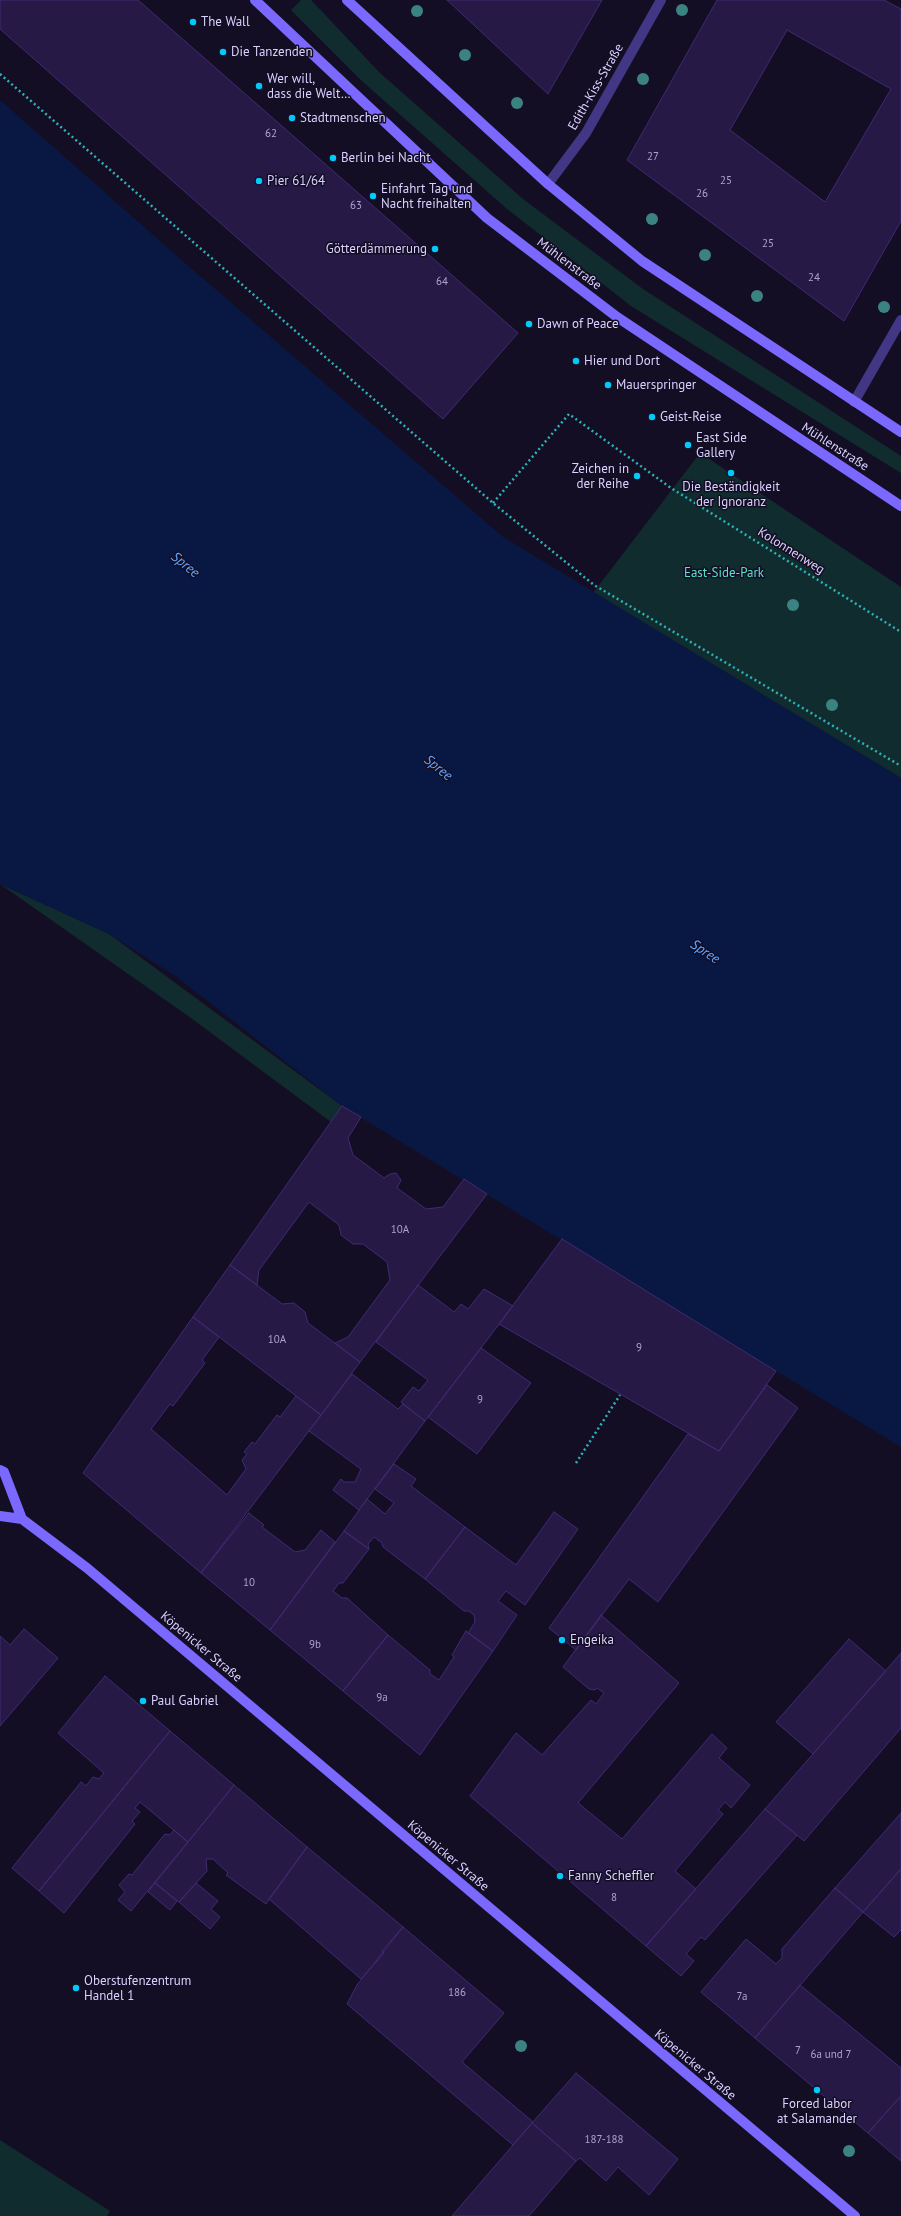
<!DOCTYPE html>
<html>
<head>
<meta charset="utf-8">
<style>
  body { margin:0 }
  canvas { display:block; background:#140e24 }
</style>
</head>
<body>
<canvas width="901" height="2216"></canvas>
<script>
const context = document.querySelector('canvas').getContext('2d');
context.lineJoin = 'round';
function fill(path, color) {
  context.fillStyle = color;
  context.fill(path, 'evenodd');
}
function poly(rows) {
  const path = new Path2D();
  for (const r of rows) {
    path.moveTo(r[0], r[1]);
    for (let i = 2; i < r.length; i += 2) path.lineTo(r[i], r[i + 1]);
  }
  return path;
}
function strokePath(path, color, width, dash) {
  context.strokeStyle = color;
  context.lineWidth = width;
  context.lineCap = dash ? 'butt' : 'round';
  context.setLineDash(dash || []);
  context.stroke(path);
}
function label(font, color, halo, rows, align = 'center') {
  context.font = font + ' "PT Sans",sans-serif';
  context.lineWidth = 3;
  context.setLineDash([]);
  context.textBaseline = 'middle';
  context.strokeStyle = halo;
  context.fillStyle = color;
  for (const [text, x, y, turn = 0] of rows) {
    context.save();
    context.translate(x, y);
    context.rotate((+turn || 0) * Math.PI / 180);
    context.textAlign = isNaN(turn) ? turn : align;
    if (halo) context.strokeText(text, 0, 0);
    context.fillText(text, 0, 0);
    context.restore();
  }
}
fill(poly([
  [301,0,311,0,380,73,523,199,643,289,901,456,901,473,631,306,506,208,363,82,291,10],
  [700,453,901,587,901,778,593,593],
  [0,884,109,934,342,1106,331,1122,191,1018],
  [0,2140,110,2211,107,2216,0,2216]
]), '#102c2e');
fill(poly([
  [0,100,186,264,503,537,901,778,901,1447,342,1106,177,977,109,934,0,884]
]), '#081842');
const building = poly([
  [0,0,138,0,518,333,443,419,0,29,0,0],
  [447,0,602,0,548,94,447,0],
  [717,0,884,0,901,9,901,221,844,321,627,160,717,0],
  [787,30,891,89,825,202,730,130,787,30],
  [342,1106,361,1117,348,1138,353,1155,384,1178,390,1174,396,1173,401,1180,397,1188,426,1209,443,1207,464,1179,487,1194,360,1362,335,1343,348,1337,390,1280,387,1262,363,1244,353,1244,341,1235,339,1225,309,1202,259,1270,257,1285,230,1265,342,1106],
  [562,1239,776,1371,719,1451,499,1324,562,1239],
  [230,1265,282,1304,294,1303,305,1312,308,1323,360,1362,321,1415,193,1317,230,1265],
  [418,1285,454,1312,461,1304,468,1309,484,1289,513,1306,425,1421,401,1402,413,1387,419,1391,428,1380,376,1342,418,1285],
  [193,1317,219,1337,202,1360,205,1363,173,1406,170,1404,151,1429,227,1495,246,1469,242,1460,247,1454,244,1452,252,1442,255,1444,277,1415,280,1417,296,1396,321,1415,201,1573,83,1473,193,1317],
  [481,1348,531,1383,477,1454,428,1417,481,1348],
  [352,1374,398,1409,403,1404,425,1421,359,1510,333,1490,341,1479,344,1482,355,1482,361,1469,309,1431,352,1374],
  [767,1385,798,1408,658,1602,629,1579,576,1650,549,1628,688,1434,719,1451,767,1385],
  [394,1464,416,1479,411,1486,465,1527,425,1579,383,1547,382,1543,374,1537,368,1544,369,1549,344,1531,367,1499,385,1514,394,1503,375,1489,394,1464],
  [554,1512,578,1529,525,1605,506,1591,498,1601,517,1615,493,1651,468,1633,475,1622,474,1615,469,1611,464,1611,425,1579,465,1527,516,1565,554,1512],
  [249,1513,264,1525,262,1527,295,1552,305,1550,321,1530,335,1542,270,1630,201,1573,249,1513],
  [344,1531,369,1549,343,1583,339,1583,333,1591,342,1598,347,1598,388,1635,343,1691,270,1630,344,1531],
  [601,1615,679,1683,578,1803,622,1839,712,1734,727,1748,719,1758,750,1785,731,1808,725,1802,718,1810,723,1814,675,1871,696,1889,646,1946,470,1796,516,1733,542,1755,591,1700,596,1704,604,1693,597,1688,595,1690,589,1689,563,1667,601,1615],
  [24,1629,58,1658,0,1726,0,1636,10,1645,24,1629],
  [466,1631,493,1651,420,1755,343,1691,388,1635,430,1670,430,1674,439,1680,454,1657,452,1655,466,1631],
  [849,1639,886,1671,813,1754,776,1722,849,1639],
  [901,1653,901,1728,804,1841,765,1809,901,1653],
  [105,1676,170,1731,39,1891,12,1868,81,1782,86,1786,93,1777,99,1779,104,1773,58,1733,105,1676],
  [170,1731,234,1785,188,1842,140,1802,135,1808,140,1812,132,1821,135,1824,64,1913,39,1891,170,1731],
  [234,1785,307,1847,266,1904,226,1875,228,1873,213,1859,206,1859,207,1871,179,1902,155,1883,234,1785],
  [765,1809,797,1835,705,1940,701,1937,686,1954,694,1961,681,1976,646,1946,765,1809],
  [901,1813,901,1869,863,1912,835,1888,901,1813],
  [174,1830,188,1842,131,1911,118,1900,125,1892,119,1885,129,1874,132,1875,165,1834,170,1835,174,1830],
  [307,1847,403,1927,382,1951,384,1953,361,1979,269,1899,307,1847],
  [901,1869,901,1930,894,1937,863,1912,901,1869],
  [155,1883,177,1901,170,1910,148,1892,155,1883],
  [196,1883,218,1901,211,1909,220,1917,210,1929,179,1902,196,1883],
  [835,1888,863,1912,755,2038,701,1992,746,1939,776,1964,782,1958,782,1949,835,1888],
  [403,1927,504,2013,462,2062,533,2122,513,2145,347,2004,357,1985,403,1927],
  [800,1985,901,2068,901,2096,868,2133,755,2038,800,1985],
  [576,2073,678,2159,649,2195,618,2167,606,2181,580,2158,576,2161,532,2123,576,2073],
  [901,2096,901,2161,868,2133,901,2096],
  [532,2123,576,2161,529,2216,452,2216,532,2123]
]);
fill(building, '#261945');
strokePath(building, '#402a72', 1);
strokePath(poly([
  [0,74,493,503,594,585,901,766],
  [493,503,569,414,671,488,901,632],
  [576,1463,620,1395]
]), '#2bb3b8', 2.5, [2, 3]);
strokePath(poly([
  [548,184,586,133,661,0],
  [854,402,901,320]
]), '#423784', 10);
strokePath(poly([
  [255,0,487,218,617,317,901,506],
  [347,0,548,184,642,261,901,432],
  [0,1470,4,1472,22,1519],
  [0,1516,22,1519,87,1568,855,2216]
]), '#7a68ff', 10);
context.fillStyle = '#3a8382';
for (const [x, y] of [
  [682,10],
  [417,11],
  [465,55],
  [643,79],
  [517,103],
  [652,219],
  [705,255],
  [757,296],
  [884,307],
  [793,605],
  [832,705],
  [521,2046],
  [849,2151]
]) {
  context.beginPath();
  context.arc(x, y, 6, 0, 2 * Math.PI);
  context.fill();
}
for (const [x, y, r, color] of [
  [193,22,4,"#00cafc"],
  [223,52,4,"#00cafc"],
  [259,86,4,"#00cafc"],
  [292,118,4,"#00cafc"],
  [333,158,4,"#00cafc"],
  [259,181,4,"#00cafc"],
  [373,196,4,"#00cafc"],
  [435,249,4,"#00cafc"],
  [529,324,4,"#00cafc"],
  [576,361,4,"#00cafc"],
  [608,385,4,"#00cafc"],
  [652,417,4,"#00cafc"],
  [688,445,4,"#00cafc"],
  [731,473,4,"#00cafc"],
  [637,476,4,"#00cafc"],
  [562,1640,4,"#00cafc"],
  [143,1701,4,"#00cafc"],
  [560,1876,4,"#00cafc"],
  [76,1988,4,"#00cafc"],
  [817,2090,4,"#00cafc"]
]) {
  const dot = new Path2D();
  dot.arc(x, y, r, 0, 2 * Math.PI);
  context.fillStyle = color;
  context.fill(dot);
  strokePath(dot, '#140e24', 1.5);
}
label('11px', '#ada3d0', null, [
  ["62",271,134],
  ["27",653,157],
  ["25",726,181],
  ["26",702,194],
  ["63",356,206],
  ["25",768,244],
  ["24",814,278],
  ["64",442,282],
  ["10A",400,1230],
  ["10A",277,1340],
  ["9",639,1348],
  ["9",480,1400],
  ["10",249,1583],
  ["9b",315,1645],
  ["9a",382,1698],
  ["8",614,1898],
  ["186",457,1993],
  ["7a",742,1997],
  ["7",798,2051],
  ["6a und 7",831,2055],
  ["187-188",604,2140]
]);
label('13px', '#dad1ff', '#140e24', [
  ["The Wall",201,22],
  ["Die Tanzenden",231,52],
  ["Wer will,",267,79],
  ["dass die Welt…",267,94],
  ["Stadtmenschen",300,118],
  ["Berlin bei Nacht",341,158],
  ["Pier 61/64",267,181],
  ["Einfahrt Tag und",381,189],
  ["Nacht freihalten",381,204],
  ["Götterdämmerung",427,249,"right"],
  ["Dawn of Peace",537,324],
  ["Hier und Dort",584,361],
  ["Mauerspringer",616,385],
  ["Geist-Reise",660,417],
  ["East Side",696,438],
  ["Gallery",696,453],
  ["Zeichen in",629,469,"right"],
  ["der Reihe",629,484,"right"],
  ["Die Beständigkeit",731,487,"center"],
  ["der Ignoranz",731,502,"center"],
  ["Engeika",570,1640],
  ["Paul Gabriel",151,1701],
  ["Fanny Scheffler",568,1876],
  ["Oberstufenzentrum",84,1981],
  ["Handel 1",84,1996],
  ["Forced labor",817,2104,"center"],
  ["at Salamander",817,2119,"center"]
], 'left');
label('13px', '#dad1ff', '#140e24', [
  ["Edith-Kiss-Straße",596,87,-60],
  ["Mühlenstraße",569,264,37],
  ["Mühlenstraße",835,447,33],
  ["Kolonnenweg",791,551,32],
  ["Köpenicker Straße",201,1647,40],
  ["Köpenicker Straße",448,1856,40],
  ["Köpenicker Straße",695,2065,40]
]);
label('13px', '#59e2ce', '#140e24', [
  ["East-Side-Park",724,573]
]);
label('italic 14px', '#5fa5ff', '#140e24', [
  ["Spree",185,565,39],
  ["Spree",438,768,39],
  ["Spree",705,952,34]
]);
</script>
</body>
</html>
